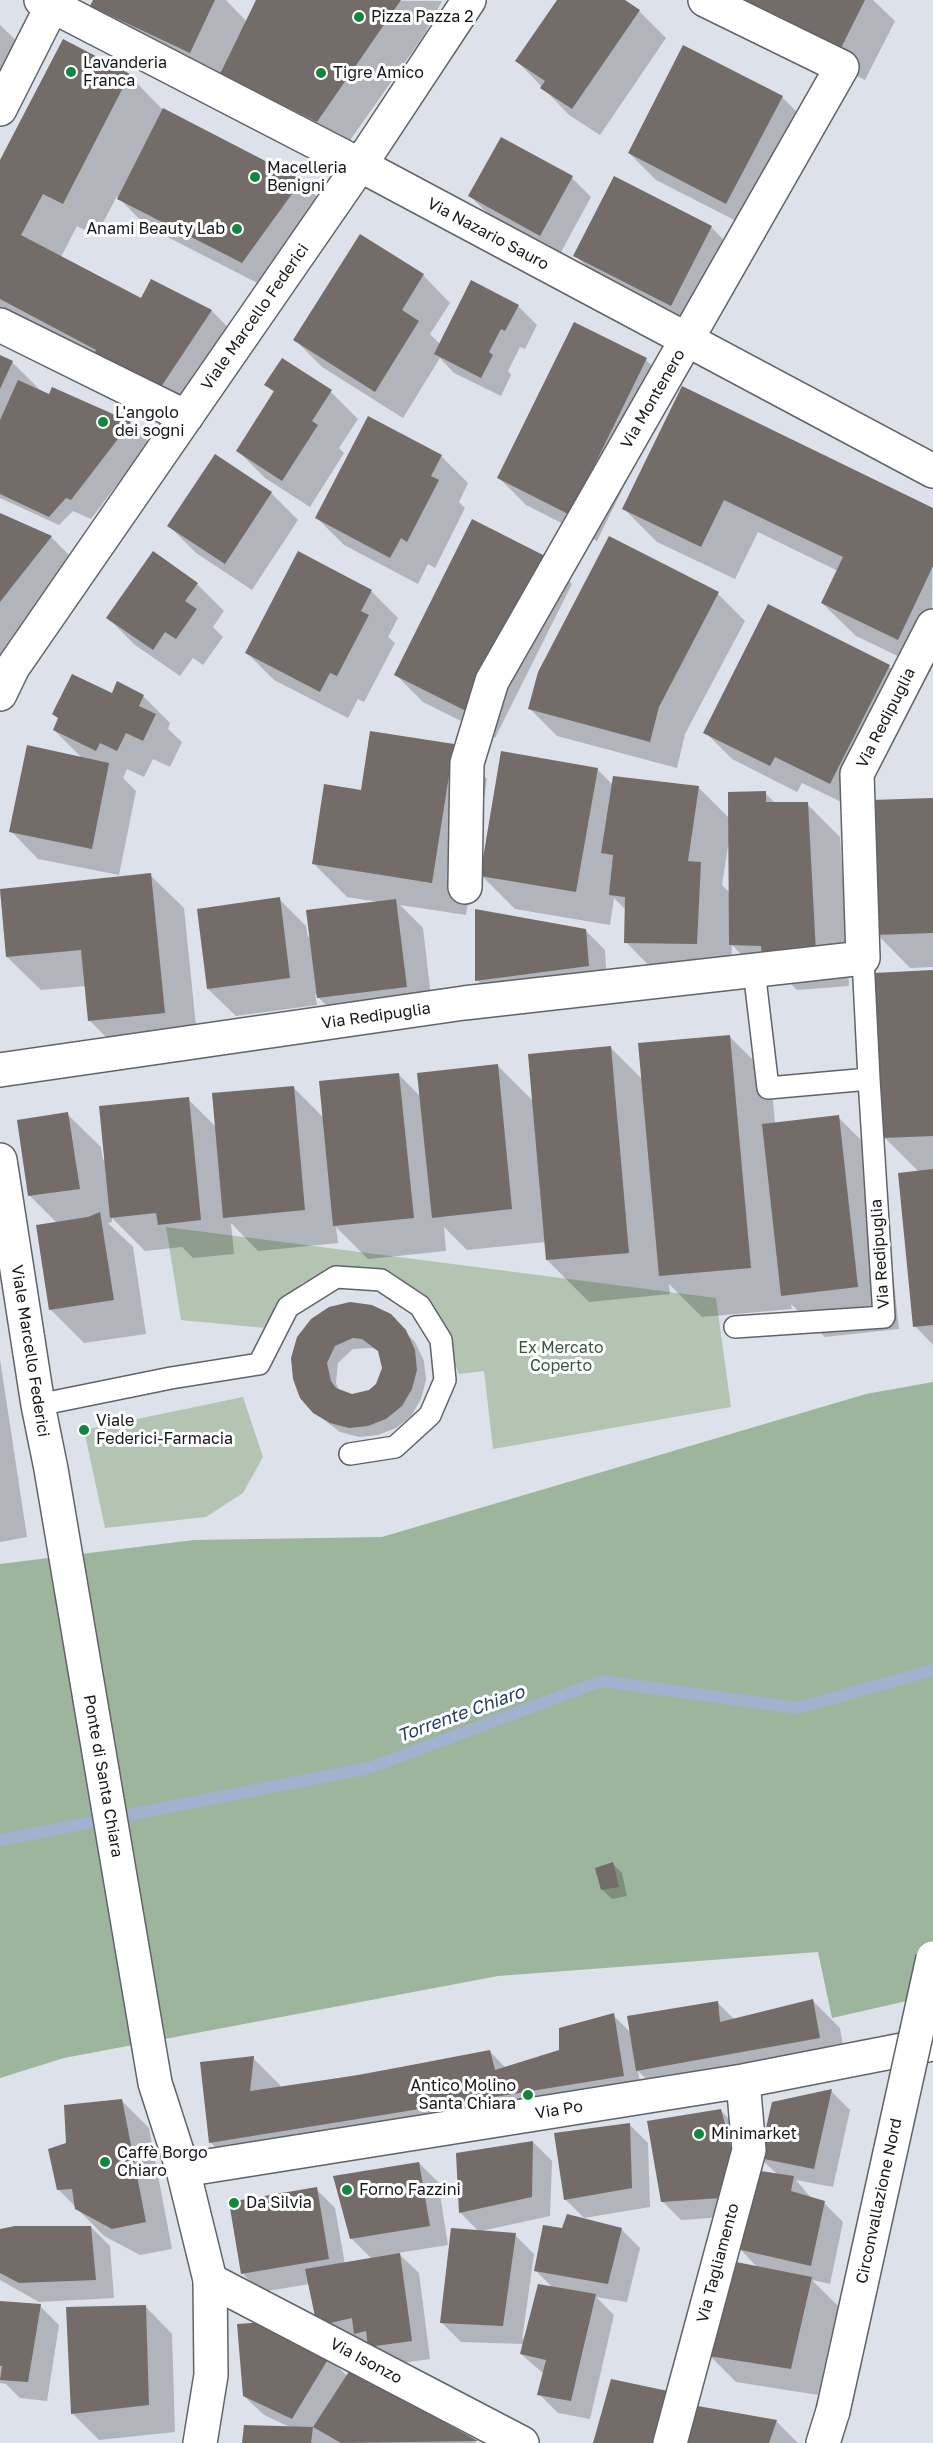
<!DOCTYPE html>
<html>
<head>
<meta charset="utf-8">
<style>
  body { margin:0 }
  canvas { display:block; background:#dde1e9 }
</style>
</head>
<body>
<canvas width="933" height="2443"></canvas>
<script>
const context = document.querySelector('canvas').getContext('2d');
context.lineJoin = 'round';
function fill(path, color) {
  context.fillStyle = color;
  context.fill(path, 'evenodd');
}
function poly(rows) {
  const path = new Path2D();
  for (const r of rows) {
    path.moveTo(r[0], r[1]);
    for (let i = 2; i < r.length; i += 2) path.lineTo(r[i], r[i + 1]);
  }
  return path;
}
function strokePath(path, color, width, dash) {
  context.strokeStyle = color;
  context.lineWidth = width;
  context.lineCap = dash ? 'butt' : 'round';
  context.setLineDash(dash || []);
  context.stroke(path);
}
function label(font, color, halo, rows, align = 'center') {
  context.font = font + ' "Golos Text",sans-serif';
  context.lineWidth = 6;
  context.setLineDash([]);
  context.textBaseline = 'middle';
  context.strokeStyle = halo;
  context.fillStyle = color;
  for (const [text, x, y, turn = 0] of rows) {
    context.save();
    context.translate(x, y);
    context.rotate((+turn || 0) * Math.PI / 180);
    context.textAlign = isNaN(turn) ? turn : align;
    if (halo) context.strokeText(text, 0, 0);
    context.fillText(text, 0, 0);
    context.restore();
  }
}
fill(poly([
  [166,1227,716,1298,731,1407,493,1449,484,1371,459,1374,429,1304,334,1271,302,1283,265,1328,181,1320],
  [243,1397,263,1457,243,1493,206,1517,105,1528,84,1430]
]), '#b3c5b2');
fill(poly([
  [933,1382,933,1995,832,2018,818,1952,498,1976,64,2058,0,2078,0,1564,194,1540,382,1537,866,1394]
]), '#9db59c');
fill(poly([
  [94,0,226,0,247,22,258,0,442,1,424,35,344,149,125,39,92,6],
  [559,0,622,0,639,11,666,38,600,135,569,115,517,61],
  [711,0,873,0,895,21,865,80],
  [0,25,30,54,0,111],
  [129,75,162,109,301,181,328,208,269,289,146,226,117,196,96,236,77,226,61,257,142,300,151,281,212,311,245,345,191,425,0,314,0,164],
  [782,97,809,124,754,230,656,180,629,153],
  [572,178,591,197,560,254,489,215,470,196],
  [711,227,738,254,699,332,602,282,575,255],
  [423,275,450,303,430,334,440,344,518,306,537,325,525,349,520,347,508,371,511,375,501,396,454,373,440,358,403,418,322,367,295,340],
  [574,324,646,360,673,387,597,541,526,505,499,478],
  [0,357,12,362,43,393,130,423,149,442,91,519,73,511,59,525,0,498],
  [282,360,331,392,358,419,339,448,344,453,310,507,265,478,238,451,275,393,266,385],
  [682,388,933,509,931,672,856,636,822,603,838,571,758,532,735,579,657,542,624,509],
  [441,456,468,483,459,502,465,508,435,568,428,564,418,584,344,545,317,518],
  [271,493,298,520,252,590,196,553,169,526],
  [0,515,51,537,84,570,14,661,0,654],
  [154,553,197,584,224,611,213,627,223,637,203,665,193,658,180,676,135,645,108,618],
  [544,557,572,584,495,738,423,702,396,675],
  [371,591,398,618,388,637,395,643,364,702,358,699,348,718,274,680,247,653],
  [718,594,745,621,685,734,677,768,557,736,530,709],
  [889,667,916,694,858,810,802,783,797,792,732,759,705,732],
  [143,696,170,723,168,729,182,742,170,767,153,759,144,777,127,769,123,778,136,791,119,875,38,859,11,831,83,759,54,730],
  [453,745,487,779,466,915,400,905,423,928,433,1013,345,1024,315,994,317,1005,236,1016,208,989,279,899,306,926,308,937,379,902,347,897,313,863,362,792],
  [597,769,613,785,698,787,730,819,765,793,776,804,807,804,840,837,849,986,797,990,786,979,764,978,732,945,730,977,659,976,626,942,627,911,614,898,610,925,515,909,481,875],
  [728,846,730,847,730,893,722,885],
  [933,799,933,967,910,968,877,934],
  [150,875,184,908,198,1046,123,1054,90,1021,86,986,41,990,7,957,0,891],
  [586,931,605,950,607,985,496,999,477,980],
  [933,971,933,1345,915,1326,919,1172,885,1138],
  [729,1036,771,1078,775,1124,838,1117,880,1159,899,1329,825,1337,791,1304,792,1309,702,1317,669,1284,670,1294,589,1302,547,1260,546,1242,467,1250,444,1227,446,1251,368,1259,336,1227,338,1243,258,1251,231,1223,234,1254,193,1258,182,1247,145,1251,112,1218,112,1222,108,1223,133,1247,146,1334,84,1343,51,1310,57,1223,30,1196,67,1114,101,1147,103,1160,188,1099,216,1127,293,1087,324,1118,398,1074,421,1097,498,1066,534,1102,611,1048,643,1080],
  [390,1316,415,1342,424,1361,426,1380,421,1399,411,1416,396,1428,378,1435,359,1437,340,1432,314,1412,293,1358],
  [373,1348,381,1353,383,1359,382,1377,370,1391,352,1396,339,1390,336,1383,338,1363,353,1349],
  [0,1359,27,1537,0,1542],
  [613,1864,622,1873,627,1896,612,1899,602,1889],
  [813,2001,840,2028,846,2064,665,2097,638,2071,642,2094,238,2169,210,2142,253,2058,280,2085,280,2088,490,2052,506,2068,561,2051,613,2015,631,2033,718,2003,735,2020],
  [831,2091,850,2110,833,2187,796,2180,812,2199,824,2203,843,2222,830,2284,812,2280,838,2306,818,2395,736,2382,709,2355,758,2268,739,2248,740,2216,681,2220,662,2201,720,2110,739,2129,753,2181,778,2175,760,2158],
  [122,2101,149,2128,172,2249,140,2255,104,2236,58,2189,68,2144],
  [629,2124,648,2143,650,2207,584,2218,565,2199],
  [533,2142,552,2161,550,2216,481,2231,515,2235,534,2254,522,2340,553,2288,536,2271,563,2230,621,2229,640,2248,627,2302,596,2297,614,2315,590,2419,558,2413,539,2394,544,2374,521,2354,524,2344,461,2342,442,2323,479,2232,460,2212],
  [419,2163,438,2182,448,2245,398,2253,419,2273,430,2359,388,2365,361,2339,338,2344,310,2284,261,2292,242,2273,316,2189,335,2208,345,2264,372,2259,351,2238],
  [91,2227,110,2246,114,2298,39,2302,0,2280,0,2231],
  [0,2302,40,2306,59,2325,47,2401,20,2398,6,2384,0,2383],
  [145,2306,172,2334,175,2432,99,2440,72,2413],
  [329,2358,347,2376,350,2372,477,2443,244,2443,292,2428,264,2415,244,2396],
  [693,2407,777,2422,798,2443,684,2443]
]), '#0003');
strokePath(poly([
  [0,1840,369,1768,601,1681,798,1708,933,1670]
]), '#a1b2ce', 12);
fill(poly([
  [93,0,215,0,190,53,90,6],
  [256,0,401,0,317,122,220,74],
  [557,0,625,0,640,10,572,109,540,88,545,81,515,61],
  [730,0,865,0,838,54],
  [63,39,130,74,63,204,43,194,21,235,141,298,151,279,212,310,157,393,92,359,96,350,0,299,0,160],
  [683,45,783,96,726,204,628,153],
  [163,108,302,180,242,263,117,199],
  [501,137,573,176,540,236,468,196],
  [614,176,712,226,671,306,573,256],
  [360,234,424,274,402,310,419,321,375,392,293,340],
  [471,280,519,305,505,331,501,329,489,352,493,355,481,378,434,354],
  [574,322,647,358,570,515,497,478],
  [0,355,13,361,0,389],
  [282,358,332,390,312,421,318,425,282,481,236,451,274,391,264,385],
  [18,380,49,394,52,387,131,422,71,500,66,498,49,517,0,494,0,420],
  [682,386,933,508,933,566,898,640,821,603,843,557,724,500,701,547,622,509],
  [368,416,442,455,431,476,439,480,407,542,401,538,390,558,315,518],
  [215,454,272,492,225,564,167,526],
  [0,513,52,536,0,602],
  [472,519,545,556,468,712,394,675],
  [609,536,719,592,659,707,650,742,528,709,538,672],
  [153,551,198,583,185,601,197,609,176,639,165,632,153,650,106,618],
  [298,551,372,590,361,611,369,615,337,676,330,673,320,692,245,653],
  [768,604,890,665,830,784,775,757,770,766,703,733],
  [72,674,112,693,117,681,144,695,139,706,156,714,143,741,126,733,117,751,100,743,96,751,53,730,58,718,52,714],
  [370,731,454,744,432,883,312,864,324,784,361,790],
  [27,745,109,763,92,849,9,832],
  [501,751,598,768,576,892,480,876],
  [613,776,699,786,688,861,701,862,697,944,624,943,625,897,609,895,613,855,601,853],
  [766,791,766,802,808,802,816,953,762,957,761,946,729,945,728,792],
  [933,798,933,933,875,935,871,800],
  [151,873,165,1013,88,1021,81,950,6,957,0,889],
  [280,897,290,978,207,989,197,909],
  [396,899,407,987,317,998,306,910],
  [475,909,586,929,589,966,475,981],
  [933,970,933,1136,883,1138,874,973],
  [730,1035,751,1268,659,1276,638,1043],
  [611,1046,629,1253,546,1260,528,1054],
  [498,1064,512,1209,432,1218,417,1073],
  [399,1073,414,1218,333,1226,319,1081],
  [294,1086,305,1210,223,1218,212,1093],
  [189,1097,201,1220,158,1225,156,1213,110,1218,99,1106],
  [68,1112,80,1189,28,1196,17,1120],
  [839,1115,858,1287,781,1296,762,1124],
  [933,1169,933,1325,913,1327,898,1173],
  [100,1212,114,1300,49,1310,36,1225,88,1217],
  [350,1302,372,1305,391,1314,406,1330,415,1350,417,1370,412,1389,402,1406,386,1419,368,1426,349,1428,330,1423,313,1413,300,1398,293,1379,291,1358,297,1337,311,1319,329,1307],
  [353,1338,362,1339,378,1351,382,1368,376,1384,369,1390,352,1394,336,1388,331,1381,327,1363,335,1346],
  [613,1862,619,1887,601,1890,595,1868],
  [813,1999,820,2038,636,2071,627,2016,718,2001,720,2022],
  [614,2013,624,2076,209,2143,200,2062,254,2056,250,2091,359,2075,490,2050,495,2070,559,2050,559,2028],
  [832,2089,814,2169,759,2158,772,2102],
  [122,2099,146,2222,112,2229,75,2209,72,2189,57,2190,48,2149,66,2143,64,2105],
  [721,2109,734,2159,721,2198,661,2202,647,2121],
  [630,2123,632,2188,564,2200,554,2133],
  [533,2141,532,2197,459,2213,456,2153],
  [419,2162,430,2226,350,2239,333,2176],
  [754,2170,794,2176,791,2191,825,2201,811,2266,737,2249],
  [317,2187,329,2259,241,2274,229,2202],
  [567,2214,622,2228,608,2284,534,2271,543,2225,562,2228],
  [15,2226,91,2226,96,2280,19,2283,0,2273,0,2229],
  [451,2228,516,2233,503,2326,440,2323],
  [400,2253,412,2341,368,2347,366,2331,354,2334,352,2318,317,2326,305,2269],
  [736,2262,812,2277,791,2369,708,2356],
  [538,2284,596,2294,571,2401,537,2395,546,2360,520,2354],
  [0,2301,41,2304,28,2382,0,2380,2,2366,0,2366],
  [146,2305,149,2405,71,2414,66,2307],
  [265,2322,330,2356,292,2419,243,2396,237,2324],
  [350,2370,478,2441,341,2443,313,2427],
  [611,2379,668,2391,658,2443,593,2443],
  [692,2405,777,2420,769,2443,682,2443],
  [244,2425,313,2427,311,2443,242,2443]
]), '#746c69');
const service = poly([
  [754,970,768,1088,869,1079,863,958],
  [735,1327,884,1317,869,1079],
  [38,1405,171,1378,259,1364,288,1307,336,1277,381,1280,420,1306,441,1340,445,1380,430,1415,395,1447,350,1454]
]);
const minor = poly([
  [41,0,360,165],
  [0,109,55,0],
  [0,325,186,417],
  [465,887,467,763,492,681,842,67,705,0],
  [0,1070,464,1003,863,958,857,774,933,626],
  [183,2170,743,2081,933,2044],
  [210,2280,522,2443],
  [670,2443,749,2150,743,2081]
]);
const tertiary = poly([
  [360,165,933,471],
  [0,694,13,667,360,165,469,0],
  [0,1160,38,1405,51,1469,155,2083,183,2170,210,2280,211,2375,200,2443]
]);
const secondary = poly([
  [823,2443,833,2411]
]);
strokePath(service, '#60646a', 24);
strokePath(minor, '#60646a', 36);
strokePath(tertiary, '#60646a', 36);
strokePath(secondary, '#60646a', 36);
strokePath(service, '#fff', 21);
strokePath(minor, '#fff', 33);
strokePath(tertiary, '#fff', 33);
strokePath(secondary, '#fff', 33);
const secondaryBridge = poly([
  [833,2411,933,1958]
]);
strokePath(secondaryBridge, '#60646a', 36, []);
strokePath(secondaryBridge, '#fff', 33);
for (const [x, y, r, color] of [
  [359,17,6,"#11863f"],
  [71,72,6,"#11863f"],
  [321,73,6,"#11863f"],
  [255,177,6,"#11863f"],
  [237,229,6,"#11863f"],
  [103,422,6,"#11863f"],
  [84,1430,6,"#11863f"],
  [528,2095,6,"#11863f"],
  [699,2134,6,"#11863f"],
  [105,2162,6,"#11863f"],
  [347,2190,6,"#11863f"],
  [234,2203,6,"#11863f"]
]) {
  const dot = new Path2D();
  dot.arc(x, y, r, 0, 2 * Math.PI);
  context.fillStyle = color;
  context.fill(dot);
  strokePath(dot, '#fff', 2);
}
label('16px', '#16171a', '#fff', [
  ["Pizza Pazza 2",371,17],
  ["Lavanderia",83,63],
  ["Franca",83,81],
  ["Tigre Amico",333,73],
  ["Macelleria",267,168],
  ["Benigni",267,186],
  ["Anami Beauty Lab",225,229,"right"],
  ["L'angolo",115,413],
  ["dei sogni",115,431],
  ["Viale",96,1421],
  ["Federici-Farmacia",96,1439],
  ["Antico Molino",516,2086,"right"],
  ["Santa Chiara",516,2104,"right"],
  ["Minimarket",711,2134],
  ["Caffè Borgo",117,2153],
  ["Chiaro",117,2171],
  ["Forno Fazzini",359,2190],
  ["Da Silvia",246,2203]
], 'left');
label('16px', '#16171a', '#fff', [
  ["Via Nazario Sauro",488,234,28],
  ["Viale Marcello Federici",255,317,-55],
  ["Via Montenero",653,399,-60],
  ["Via Redipuglia",886,718,-63],
  ["Via Redipuglia",376,1016,-8],
  ["Via Redipuglia",880,1254,-94],
  ["Viale Marcello Federici",30,1351,81],
  ["Ponte di Santa Chiara",103,1776,80],
  ["Via Po",559,2110,-9],
  ["Circonvallazione Nord",879,2201,-78],
  ["Via Tagliamento",718,2263,-75],
  ["Via Isonzo",366,2361,28]
]);
label('16px', '#345934', '#fff', [
  ["Ex Mercato",561,1348],
  ["Coperto",561,1366]
]);
label('italic 18px', '#253d64', '#fff', [
  ["Torrente Chiaro",461,1714,-20]
]);
</script>
</body>
</html>
